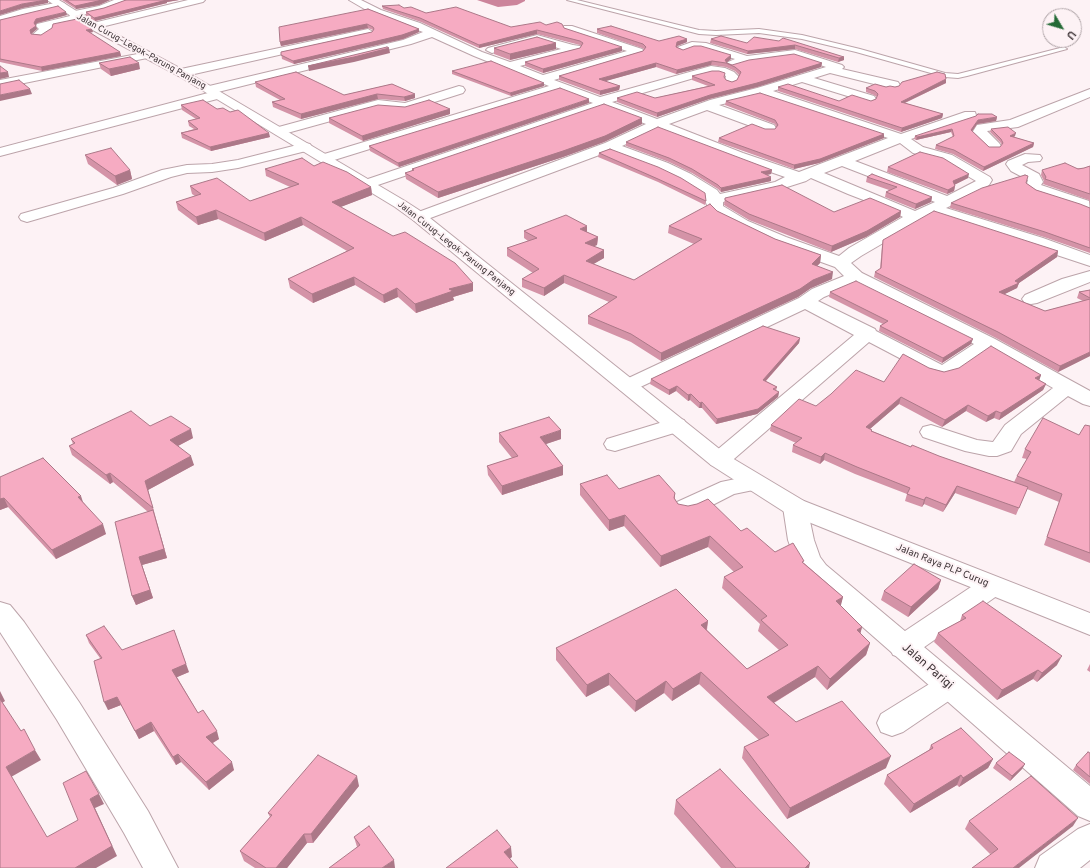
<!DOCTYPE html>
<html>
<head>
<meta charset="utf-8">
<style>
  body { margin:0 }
  #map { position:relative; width:1090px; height:868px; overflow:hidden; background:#fdf2f5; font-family:Overpass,sans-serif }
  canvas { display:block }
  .north { position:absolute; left:1042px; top:8px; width:40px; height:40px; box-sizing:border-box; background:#fdf2f5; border:1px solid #b1a6a9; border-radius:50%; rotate:128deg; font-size:11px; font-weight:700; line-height:16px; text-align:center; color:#3e3437 }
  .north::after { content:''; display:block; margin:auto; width:14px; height:18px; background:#246a36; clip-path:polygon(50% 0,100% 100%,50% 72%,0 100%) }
</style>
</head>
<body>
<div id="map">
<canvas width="1090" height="868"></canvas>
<div class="north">U</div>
</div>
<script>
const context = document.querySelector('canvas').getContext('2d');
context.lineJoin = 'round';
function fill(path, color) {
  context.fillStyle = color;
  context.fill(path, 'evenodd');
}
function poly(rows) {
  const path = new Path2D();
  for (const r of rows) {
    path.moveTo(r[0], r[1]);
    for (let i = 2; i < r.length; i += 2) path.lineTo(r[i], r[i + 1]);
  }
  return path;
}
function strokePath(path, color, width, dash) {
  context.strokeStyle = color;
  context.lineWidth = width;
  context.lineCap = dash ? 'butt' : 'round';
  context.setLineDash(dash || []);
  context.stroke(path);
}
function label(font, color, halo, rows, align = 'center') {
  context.font = font + ' Overpass,sans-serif';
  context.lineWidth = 4;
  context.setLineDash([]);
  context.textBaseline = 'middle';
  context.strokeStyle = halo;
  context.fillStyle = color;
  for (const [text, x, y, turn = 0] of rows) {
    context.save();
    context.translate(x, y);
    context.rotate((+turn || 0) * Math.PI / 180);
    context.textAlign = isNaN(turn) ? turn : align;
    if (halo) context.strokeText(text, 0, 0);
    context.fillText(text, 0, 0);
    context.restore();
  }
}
fill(poly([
  [477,0,525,0,525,1,517,5,498,7]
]), '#cc849b');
const lane = poly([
  [567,0,577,0,699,30,716,31,759,29,802,35,860,49,945,73,958,74,1064,47,1067,49,967,76,958,78,945,77,856,52,802,39,759,33,716,35,699,34,567,0]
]);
const street = poly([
  [114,0,128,0,126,2,105,10,82,15,86,18,85,20,52,26,53,28,52,30,41,37,33,37,32,35,39,29,36,26,37,24,70,16,69,14,70,12,99,6,114,0],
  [349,0,361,0,381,10,420,23,482,52,510,62,561,49,537,41,492,53,486,50,488,48,537,35,573,45,580,46,582,48,580,50,520,66,543,75,627,51,564,30,563,28,564,26,572,26,642,49,644,51,642,53,554,80,600,97,711,66,725,68,734,72,739,77,735,83,731,84,727,83,725,80,726,76,719,73,711,73,612,102,657,119,710,100,757,88,826,67,794,56,748,62,732,67,728,66,726,64,728,62,735,59,701,48,693,48,682,52,676,49,678,47,692,42,706,43,747,56,795,50,842,65,844,67,842,69,898,82,900,85,898,88,894,89,830,73,814,78,874,96,876,99,874,102,870,103,802,82,773,91,901,134,965,112,975,112,976,115,975,118,911,139,923,147,952,155,990,177,992,180,989,185,975,194,946,208,1043,238,1090,255,1090,266,933,214,861,256,851,263,862,273,995,339,1090,391,1090,406,1083,404,1068,396,1021,434,1011,451,997,456,989,456,965,451,923,437,920,432,923,427,931,425,977,440,993,442,1005,425,1053,388,989,351,956,373,942,377,928,373,869,342,727,465,719,467,711,465,708,460,711,455,854,335,805,309,634,390,627,392,620,390,617,386,620,382,799,298,812,289,844,276,835,267,774,245,717,217,708,208,705,200,706,196,681,180,658,169,610,151,425,220,419,222,413,220,411,217,413,214,605,143,646,124,604,108,372,187,367,188,362,187,360,184,362,181,593,103,560,90,331,161,326,162,321,161,319,158,321,155,549,86,474,56,432,37,411,44,218,92,223,95,221,98,0,156,0,148,208,93,203,90,205,87,403,40,423,32,373,14,349,0],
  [760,95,888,138,799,172,743,153,669,124,707,110,764,131,774,131,776,128,774,125,719,105,760,95],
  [658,129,733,159,785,177,775,182,720,194,717,190,691,174,668,163,622,146,658,129],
  [900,143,913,153,942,161,976,181,947,196,855,161,900,143],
  [842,166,935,202,915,211,824,173,842,166],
  [811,178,848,194,892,211,903,217,849,248,839,256,786,237,748,221,723,206,723,202,784,188,806,181,811,178],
  [855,284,974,344,942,365,876,331,875,329,818,301,824,297,855,284],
  [61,2,64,3,66,5,64,7,25,15,0,22,0,16,23,9,61,2],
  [368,29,373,32,372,34,181,77,177,75,175,73,177,71,181,69,368,29],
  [148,52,152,53,154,55,152,57,0,88,0,80,148,52],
  [459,86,463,87,465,90,463,93,406,111,378,108,280,135,275,134,273,131,275,128,378,100,405,103,459,86],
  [1090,89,1090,97,1018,127,987,131,999,143,1001,146,999,149,994,150,989,149,972,133,977,125,1010,120,1090,89],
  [305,143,310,144,312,147,310,150,238,168,212,172,187,173,171,177,123,194,27,222,21,220,19,217,21,214,113,188,162,170,187,165,212,164,238,160,305,143],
  [1025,154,1040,155,1042,158,1040,161,1028,162,1022,165,1039,174,1043,182,1041,185,1089,201,1090,213,1079,207,1035,194,1028,190,1026,187,1028,180,1011,171,1006,164,1008,161,1025,154],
  [1090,271,1090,282,1037,303,1031,304,1025,303,1022,299,1025,295,1062,279,1090,271],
  [676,418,684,420,687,425,684,430,615,451,607,449,604,444,607,439,676,418],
  [755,475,763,478,767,483,763,488,734,494,695,514,686,516,677,514,674,508,677,502,721,482,755,475],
  [992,576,1001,579,1005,586,1001,593,913,655,903,658,893,655,889,647,893,639,983,579,992,576],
  [0,602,10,605,24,622,79,702,148,811,178,868,143,868,124,833,57,720,0,632,0,602],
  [949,674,959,678,964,686,959,694,903,732,892,736,881,732,877,723,881,714,939,678,949,674],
  [1090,824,1090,860,1080,868,1035,868,1040,856,1078,829,1090,824]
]);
const secondary = poly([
  [188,0,205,0,203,2,93,29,88,26,89,24,188,0],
  [795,499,804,501,807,507,814,540,820,557,826,565,1090,786,1090,821,1078,816,808,579,795,560,788,540,783,507,786,501,795,499]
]);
const primary = poly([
  [47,0,59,0,97,24,185,71,405,201,425,214,727,455,804,501,1090,613,1090,635,786,513,711,465,413,220,395,207,177,75,89,28,47,0]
]);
strokePath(lane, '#bca4aa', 2);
strokePath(street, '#bca4aa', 2);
strokePath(secondary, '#bca4aa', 2);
strokePath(primary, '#bca4aa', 2);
fill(lane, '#fff');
fill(street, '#fff');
fill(secondary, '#fff');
fill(primary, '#fff');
fill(poly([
  [62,0,110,0,99,5,76,9],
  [126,0,179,0,167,2,167,3,95,21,86,16,86,12,104,8],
  [382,6,404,8,426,13,511,27,546,25,564,28,622,51,543,73,525,66,525,62,580,48,582,46,580,45,537,34,479,48,421,22,383,9],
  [368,9,419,29,419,32,403,39,294,64,282,59,281,52,372,32,373,30,368,28,281,46,280,42],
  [67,15,37,23,35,25,37,29,31,34,41,35,93,32,90,33,120,52,121,56,42,71,0,62,0,20],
  [597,29,659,41,687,39,687,42,677,46,677,47,683,50,731,55,731,59,727,62,727,63,732,65,822,63,821,67,757,87,709,99,657,117,617,102,617,98,655,98,708,86,692,80,692,76,724,77,726,80,732,82,737,80,739,75,735,71,726,67,711,65,676,74,656,67,605,81,620,86,619,90,600,95,559,80,559,76,643,51,644,49,642,48,597,33],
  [711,39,747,43,779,41,844,57,844,60,838,62,795,49,747,54,710,43],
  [556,43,556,49,510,60,494,54,494,48],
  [99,63,140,69,111,76,101,69],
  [452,71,544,86,511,96,452,74],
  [946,79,946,83,905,103,943,114,942,118,901,132,778,91,778,87,839,101,871,101,876,99,877,97,874,95,866,92,866,88,895,87],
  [255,82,344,95,392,84,415,98,405,101,378,99,301,119,273,107,272,102,280,100,256,87],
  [726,101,884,138,819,163,794,169,718,142,719,138,765,129,775,129,776,127,775,124,725,105],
  [589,103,399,167,370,151,369,146],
  [181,105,217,109,270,137,211,151,182,138,181,133,194,129,189,126,188,121,196,119,182,110],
  [405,107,450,109,450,114,363,141,329,123,329,118],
  [997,117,996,121,977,124,972,131,989,147,1000,147,1002,145,1000,142,990,132,991,129,1015,136,1014,137,1034,143,1033,147,983,171,953,154,935,149,936,145,953,137,951,132,916,140,914,139,915,136],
  [642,118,642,124,604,142,563,157,438,198,406,179,405,173,412,171,412,169],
  [626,142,772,170,771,174,767,175,771,181,721,192,718,189,692,173,669,162,626,146],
  [610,149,706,201,705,205,658,182,598,157,599,153],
  [85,155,130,170,132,179,117,185,88,164],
  [314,166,371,187,372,195,340,207,473,291,453,297,454,300,416,313,398,297,384,303,355,285,313,303,290,288,288,279,347,251,303,225,265,241,218,219,198,225,178,210,176,202,195,196,192,194,190,186,250,201,290,187,266,176,265,169],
  [1090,166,1090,203,1089,200,1043,184,1044,181,1041,175,1042,170,1084,168],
  [888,167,968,178,954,185,955,186,954,191,947,194,887,172],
  [867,177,932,197,931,202,915,209,885,197,886,192,889,190,866,182],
  [1026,183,1036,190,1090,208,1090,253,1044,237,950,208,951,203],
  [725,198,834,212,901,211,900,217,866,237,831,252,749,220,724,205],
  [717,211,775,239,821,255,820,263,817,266,832,279,811,288,798,297,661,361,631,342,588,324,588,316,609,302,564,283,544,296,522,287,522,279,533,273,507,256,507,248,528,241,524,238,524,231,587,232,598,237,597,245,594,246,604,250,604,258,593,264,634,280,694,244,668,233,669,226],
  [883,240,1058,251,1057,257,1019,283,1017,288,1004,294,1045,311,1083,301,1077,298,1079,292,1090,290,1090,356,1058,372,996,338,874,277,875,272,880,269,882,246],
  [830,292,971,344,942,363,879,331,880,326,883,324,829,297],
  [800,338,799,343,766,381,777,387,776,391,779,392,778,397,757,414,716,424,702,408,699,408,690,400,688,401,676,391,669,395,650,384,651,379],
  [929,368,944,372,1041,375,1039,380,1046,384,1043,390,999,420,994,418,986,422,966,411,942,427,899,404,870,429,872,431,911,447,1014,482,1017,476,1027,459,1022,458,1025,449,1079,435,1090,426,1090,563,1044,545,1059,502,1027,489,1016,515,955,493,943,512,924,504,922,507,905,501,907,494,855,474,824,460,820,464,792,452,793,445,796,443,770,431,771,425,816,406,884,382],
  [150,426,193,438,178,446,194,465,148,490,167,558,142,565,153,598,136,605,132,596,148,512,113,482,110,484,72,455,69,446,73,444,71,439],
  [499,433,561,439,546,444,563,466,563,475,502,495,488,475,487,466,512,458,499,442],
  [0,477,84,503,106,534,56,559,8,507,0,510],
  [580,484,619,489,675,493,675,499,678,504,741,531,775,552,804,563,843,597,840,606,862,627,860,634,870,643,866,655,827,690,815,677,774,703,796,722,886,768,787,819,742,758,744,747,759,740,699,684,672,701,664,693,635,712,609,685,586,697,556,660,556,648,708,621,707,630,747,669,779,650,758,631,760,624,722,588,724,577,734,572,708,547,660,567,624,526,609,531,580,495],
  [941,580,938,589,908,617,881,600,884,591],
  [962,615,1057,665,1037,682,1033,679,997,700,934,642,938,633,960,621],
  [86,635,122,650,189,672,177,677,198,713,219,739,213,743,234,770,209,790,181,762,176,765,154,731,139,739,121,705,108,710,100,658,89,643],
  [1090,664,1090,672,1087,670],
  [931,745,993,759,988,768,959,787,957,785,910,813,884,784,887,775,929,750],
  [1090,753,1090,784,1073,770,1076,765],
  [996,763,1025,764,1022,769,1010,781,993,768],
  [359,786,313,843,307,843,287,868,255,868,244,861,240,851,270,817,268,813],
  [676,800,809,868,721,868,674,814],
  [969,821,1073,826,990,854,965,829],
  [354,837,395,868,357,847]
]), '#d493a7');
fill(poly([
  [45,0,48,0,48,3,23,8,0,15,0,11,22,4],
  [101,0,110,0,99,5,76,9,75,6],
  [165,0,179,0,167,2,167,3,95,21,94,18],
  [66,12,67,15,37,23,35,26,34,23,36,19],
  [367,24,368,28,281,46,280,42],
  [36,26,37,29,31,34,32,38,30,30],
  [92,29,93,32,87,33,86,30],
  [419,29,419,32,403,39,294,64,293,61],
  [537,30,537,34,479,48,479,45],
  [687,39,687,42,677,46,675,50,676,47,677,42],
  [556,43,556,49,510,60,510,54],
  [795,45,795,49,747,54,748,51],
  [622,47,622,51,543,73,543,69],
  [389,48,390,53,354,62,309,71,308,66],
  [120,52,121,56,42,71,41,67],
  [731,55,731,59,726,63,725,60],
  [844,57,844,60,838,62,839,58],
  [712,61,711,65,676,74,677,70],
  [139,63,140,69,111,76,109,69],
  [656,63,656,67,599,83,599,79],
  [822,63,821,67,757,87,709,99,657,117,657,113,710,95],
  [8,72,9,77,0,79,0,73],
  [946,79,946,83,900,105,901,102],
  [544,83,544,86,511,96,510,93],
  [620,86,619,90,600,95,600,91],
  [30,89,32,94,0,101,0,95],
  [377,94,378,99,301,119,301,114],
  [415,94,415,98,405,101,404,97],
  [589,99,589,103,399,167,398,163],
  [450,109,450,114,363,141,362,136],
  [943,114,942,118,901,132,902,128],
  [997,117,996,121,977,124,971,133,971,130,978,120],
  [642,118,642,124,604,142,563,157,438,198,438,192],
  [952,129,951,132,916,140,917,137],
  [269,133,270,137,211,151,210,147],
  [1016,133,1015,136,1009,139,1010,136],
  [884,134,884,138,819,163,794,169,794,165],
  [1034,143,1033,147,983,171,984,167],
  [130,170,132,179,117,185,115,176],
  [772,170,771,174,760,176,761,172],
  [969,174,968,178,952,186,953,181],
  [771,177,771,181,721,192,721,188],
  [955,186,954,191,947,194,948,190],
  [371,187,372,195,333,210,332,202],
  [932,197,931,202,915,209,916,204],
  [216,210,218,219,198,225,196,217],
  [901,211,900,217,866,237,831,252,832,246],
  [301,217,303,225,265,241,264,233],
  [587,226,587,234,580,229],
  [598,237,597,245,585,250,585,243],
  [604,250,604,258,585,269,586,261],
  [1058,251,1057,257,1019,283,1017,288,997,298,999,292],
  [821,255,820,263,811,272,812,264],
  [833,272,832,279,811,288,798,297,661,361,661,353,813,280],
  [564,275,564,283,544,296,544,288],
  [354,277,355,285,313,303,312,294],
  [473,283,473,291,453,297,454,300,416,313,415,304,449,289],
  [397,288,398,297,384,303,383,295],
  [800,338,799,343,762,385,763,380],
  [973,339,971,344,942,363,943,358],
  [1090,352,1090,356,1058,372,1060,366],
  [1041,375,1039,381,1035,378],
  [1046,384,1043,390,999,420,1001,413],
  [677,386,676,391,669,395,669,390],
  [779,392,778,397,757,414,716,424,717,419],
  [691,394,690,400,688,401,688,395],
  [901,397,899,404,864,434,866,427],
  [702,402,702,408,699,408,700,403],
  [968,405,966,411,942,427,945,420],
  [996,411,994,418,986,422,988,416],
  [191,429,193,438,172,449,170,440],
  [561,430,561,439,540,446,540,437],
  [825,453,824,460,820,464,821,457],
  [191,456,194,465,148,490,156,518,145,481],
  [563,466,563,475,502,495,502,486],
  [110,473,113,482,110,484,106,475],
  [957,486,955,493,943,512,946,505],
  [81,496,84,505,78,497],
  [926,497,924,504,922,507,924,500],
  [4,498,8,507,0,510,0,499],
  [153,510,167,558,142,565,153,598,136,605,132,596,139,557],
  [625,515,624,526,609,531,609,520],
  [103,524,106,534,56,559,52,550],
  [710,536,708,547,660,567,661,556],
  [941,580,938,589,908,617,911,607],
  [843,597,840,609,836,601],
  [708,621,706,632,701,625],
  [862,627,859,639,857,630],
  [174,630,189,672,175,678,172,670],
  [870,643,866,655,827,690,830,679],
  [1062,656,1057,665,1037,682,1042,673],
  [818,666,815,677,765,708,767,697],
  [1038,670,1033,679,997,700,1002,690],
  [701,672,699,684,672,701,673,689],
  [609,673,609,685,586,697,587,685],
  [666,681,664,693,635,712,636,701],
  [0,691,5,701,2,703,0,700],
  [117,697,121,705,108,710,104,702],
  [151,722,154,731,139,739,135,731],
  [217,731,219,739,209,745,206,737],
  [35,750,41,760,11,777,6,767],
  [178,754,181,762,176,765,173,757],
  [891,756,886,768,787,819,790,808],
  [993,759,988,768,959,787,963,778],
  [232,762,234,770,209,790,206,782],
  [1025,764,1022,769,1010,781,1012,776],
  [961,775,957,785,910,813,914,804],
  [357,776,359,786,313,843,311,834],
  [99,794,104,804,95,808,117,856,96,868,75,868,90,799],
  [1078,818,1073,826,1019,868,1013,868],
  [304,834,307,843,287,868,276,868],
  [511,847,512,857,505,863,504,852],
  [394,860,395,868,382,868],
  [810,863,809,868,805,868]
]), '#ac7888');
const building = poly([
  [0,0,46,0,22,4,0,11,0,0],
  [66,0,101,0,98,1,75,6,66,0],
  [126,0,167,0,94,18,86,12,104,8,126,0],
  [399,5,404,8,411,7,426,13,456,7,511,27,540,22,546,25,557,22,562,24,564,28,622,47,543,69,525,62,580,48,583,43,580,41,537,30,479,45,420,18,382,6,399,5],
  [58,6,66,12,36,19,34,23,36,26,30,30,31,34,41,35,52,28,53,24,77,19,92,29,86,30,120,52,41,67,0,59,0,20,58,6],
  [368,9,419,29,402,35,293,61,281,55,281,52,372,32,374,29,373,27,367,24,280,42,279,27,368,9],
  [611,26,659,41,679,36,687,39,677,42,676,47,683,50,694,46,701,46,731,55,725,60,727,63,732,65,749,60,794,54,822,63,757,83,710,95,657,113,617,98,637,92,655,98,715,85,692,76,712,71,719,71,725,73,724,77,726,80,732,82,737,80,741,72,735,67,726,63,712,61,677,70,656,63,599,79,620,86,600,91,559,76,643,51,646,47,643,44,597,29,611,26],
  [721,36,747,43,754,37,779,41,783,38,844,57,839,58,795,45,748,51,711,39,721,36],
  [537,37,556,43,510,54,494,48,537,37],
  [387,47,389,48,354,57,308,66,387,47],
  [130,57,139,63,109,69,99,63,130,57],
  [491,61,544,83,510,93,452,71,491,61],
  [0,66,8,72,0,73,0,66],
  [296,72,344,95,392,84,415,94,404,97,377,94,301,114,272,102,285,99,255,82,296,72],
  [937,72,945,74,946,79,901,102,943,114,902,128,778,87,788,84,839,101,852,95,871,101,876,99,878,94,875,91,866,88,875,84,886,87,890,86,895,87,899,86,902,82,937,72],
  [19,80,30,89,0,95,0,84,19,80],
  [560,88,589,99,398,163,369,146,560,88],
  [760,93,884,134,820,159,794,165,719,138,752,124,765,129,775,129,778,125,775,120,726,101,760,93],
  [203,100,217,109,223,108,230,112,238,110,269,133,210,147,181,133,198,129,188,121,200,118,181,105,203,100],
  [429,100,450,109,362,136,329,118,378,105,405,107,429,100],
  [604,104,642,118,605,136,563,151,438,192,405,173,414,170,412,169,604,104],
  [978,114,992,114,997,117,978,120,971,130,989,147,1000,147,1003,143,1001,139,991,129,1008,127,1016,133,1010,136,1034,143,984,167,954,150,936,145,954,136,952,129,917,137,915,136,976,116,978,114],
  [658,127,772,170,761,172,771,177,721,188,718,185,692,169,669,158,626,142,658,127],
  [111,148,130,170,115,176,85,155,111,148],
  [610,149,658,167,681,178,705,193,706,201,658,179,599,153,610,149],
  [920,152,943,158,969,174,953,181,955,186,948,190,888,167,920,152],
  [302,158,314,166,323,162,347,172,371,187,332,202,393,236,405,232,455,263,473,283,449,289,453,291,415,304,397,288,383,295,354,277,312,294,288,279,354,248,301,217,264,233,216,210,196,217,176,202,201,194,190,186,217,178,250,201,299,184,265,169,302,158],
  [1065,163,1078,169,1084,168,1090,166,1090,194,1045,179,1046,177,1042,170,1065,163],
  [872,174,932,197,916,204,886,192,897,187,867,177,872,174],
  [1025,175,1028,176,1026,183,1036,190,1080,204,1090,208,1090,248,1045,232,951,203,982,188,1025,175],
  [782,185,834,212,870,198,901,211,867,231,832,246,749,214,725,200,725,198,782,185],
  [710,204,717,211,775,239,821,255,812,264,833,272,813,280,800,289,661,353,631,334,588,316,617,297,564,275,544,288,522,279,539,269,507,248,537,238,524,231,566,215,587,226,580,229,598,237,585,243,604,250,586,261,634,280,702,239,669,226,710,204],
  [934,211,1058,251,1015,281,1019,283,999,292,1045,311,1090,299,1090,352,1060,366,998,332,875,272,881,268,883,240,934,211],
  [856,281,973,339,943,358,880,326,888,321,830,292,856,281],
  [1090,290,1090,298,1079,292,1090,290],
  [763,326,800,338,763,380,777,387,773,389,779,392,758,409,717,419,702,402,700,403,691,394,688,395,677,386,669,390,651,379,763,326],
  [991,346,1041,375,1035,378,1046,384,1001,413,996,411,988,416,968,405,945,420,901,397,866,427,872,430,871,431,911,447,912,445,939,456,1028,487,1019,508,957,486,946,505,926,497,924,500,907,494,910,488,857,467,825,453,821,457,793,445,802,438,771,425,799,399,816,406,831,394,856,370,884,382,903,354,929,368,944,372,959,368,991,346],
  [131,411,150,426,171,416,191,429,170,440,191,456,145,481,153,508,110,473,106,475,69,446,75,443,71,439,131,411],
  [549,417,561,430,540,437,563,466,502,486,487,466,518,456,499,433,549,417],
  [1043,418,1079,435,1085,425,1090,426,1090,553,1047,537,1062,494,1017,476,1031,452,1025,449,1043,418],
  [43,458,81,496,78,497,103,524,52,550,4,498,0,499,0,477,43,458],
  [607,475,619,489,659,475,675,493,674,498,678,504,688,506,697,504,708,499,741,531,747,528,775,552,793,543,804,561,802,562,843,597,836,601,862,627,857,630,870,643,830,679,818,666,767,697,796,722,842,701,891,756,790,808,744,747,769,735,701,672,673,689,666,681,636,701,609,673,587,685,556,648,676,589,708,621,701,625,747,669,788,645,761,620,767,616,724,577,743,567,710,536,661,556,625,515,609,520,580,484,607,475],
  [153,510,164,549,139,557,150,590,132,596,115,522,153,510],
  [914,564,941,580,911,607,884,591,914,564],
  [983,601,1062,656,1042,673,1038,670,1002,690,938,633,966,618,962,615,983,601],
  [104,626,122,650,174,630,186,664,172,670,198,713,203,710,217,731,206,737,232,762,206,782,178,754,173,757,151,722,135,731,117,697,104,702,94,661,102,658,86,635,104,626],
  [0,699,21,731,24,729,35,750,6,767,47,837,78,820,63,783,86,771,99,794,90,799,112,846,75,868,0,868,0,699],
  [961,728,993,759,963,778,961,775,914,804,887,775,933,748,931,745,961,728],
  [1009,752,1025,764,1012,776,996,763,1009,752],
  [1088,752,1090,753,1090,777,1076,765,1088,752],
  [318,755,357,776,311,834,304,834,276,868,266,868,240,851,272,815,268,813,318,755],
  [720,769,810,863,805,868,736,868,676,800,720,769],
  [1031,776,1078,818,1013,868,972,868,998,849,969,821,1031,776],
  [369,826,394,860,382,868,329,868,360,845,354,837,369,826],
  [497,830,511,847,504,852,518,868,446,868,497,830]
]);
fill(building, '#f6abc2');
strokePath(building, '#ac7888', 1);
label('9px', '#3e3437', '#fdf2f5', [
  ["Jalan Curug–Legok–Parung Panjang",141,52,29],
  ["Jalan Curug–Legok–Parung Panjang",456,249,38]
]);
label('10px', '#3e3437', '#fdf2f5', [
  ["Jalan Raya PLP Curug",942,566,22]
]);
label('12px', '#3e3437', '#fdf2f5', [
  ["Jalan Parigi",927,667,41]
]);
</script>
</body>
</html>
